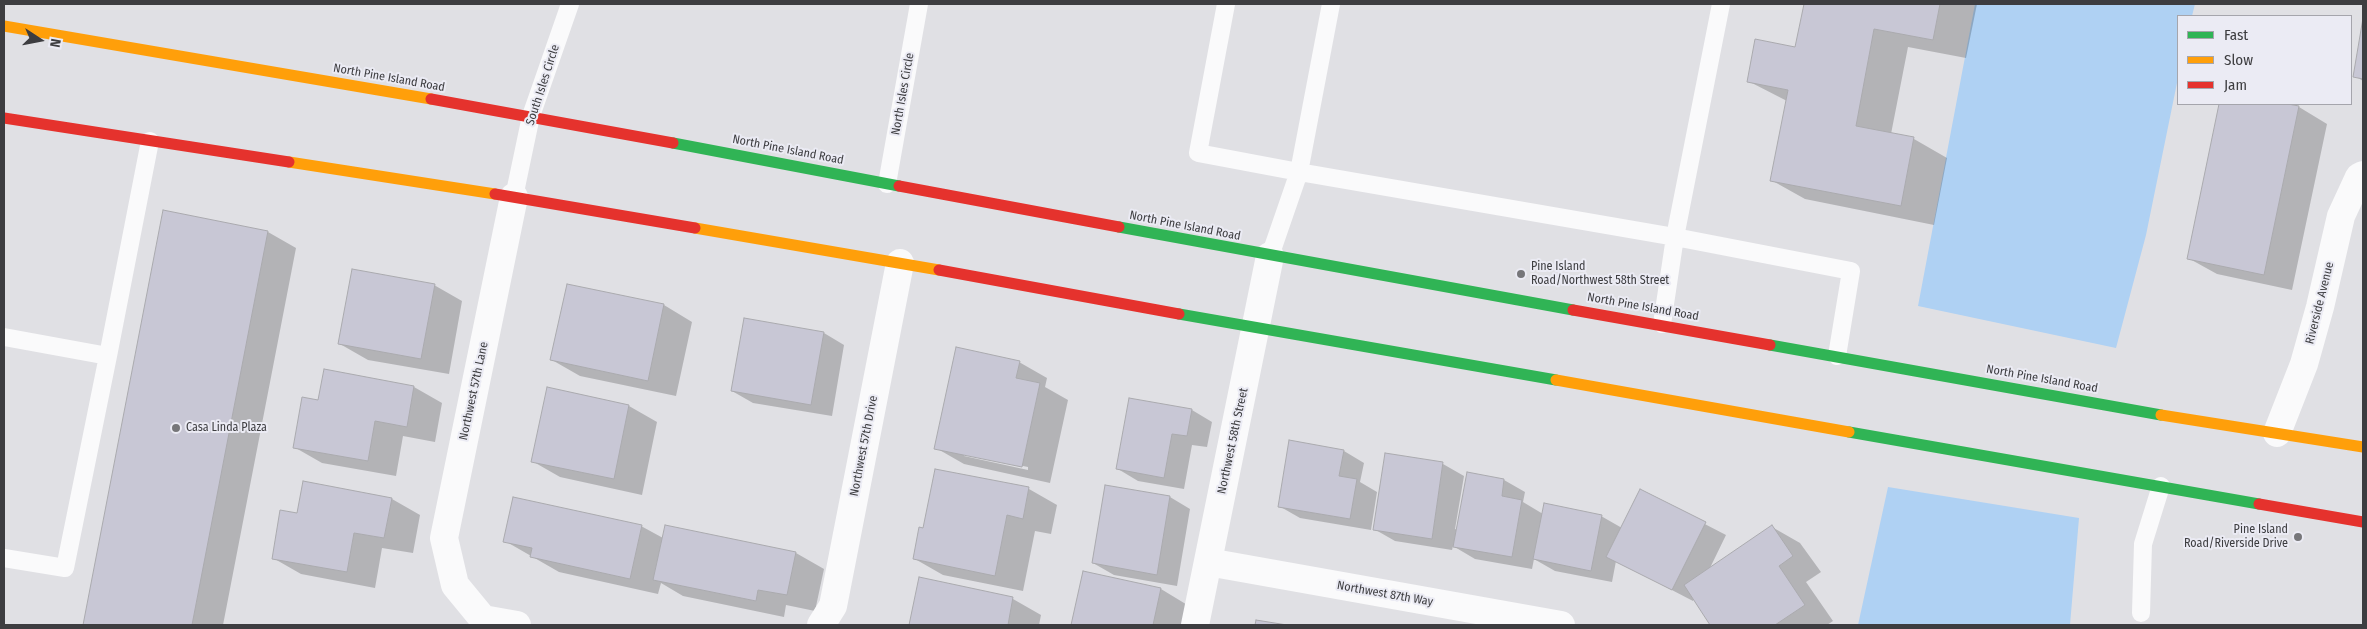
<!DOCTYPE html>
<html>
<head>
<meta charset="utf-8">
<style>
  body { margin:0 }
  #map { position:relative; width:2367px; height:629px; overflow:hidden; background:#e0e0e4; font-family:"Fira Sans Condensed",sans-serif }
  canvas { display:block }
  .frame { position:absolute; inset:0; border:5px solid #3d3d40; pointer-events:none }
  .legend { position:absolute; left:2177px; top:15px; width:175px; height:90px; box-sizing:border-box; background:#ebebf4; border:1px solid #a5a5ac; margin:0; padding:6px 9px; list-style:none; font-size:15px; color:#3d3d40 }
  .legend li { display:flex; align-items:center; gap:10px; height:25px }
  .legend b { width:25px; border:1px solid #a5a5ac }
  .north { position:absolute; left:15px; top:15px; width:50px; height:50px; -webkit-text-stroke:4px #ebebf4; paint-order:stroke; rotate:101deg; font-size:14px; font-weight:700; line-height:20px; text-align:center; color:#3d3d40 }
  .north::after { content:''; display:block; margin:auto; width:18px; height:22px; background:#3d3d40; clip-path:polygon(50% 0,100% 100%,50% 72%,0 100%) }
</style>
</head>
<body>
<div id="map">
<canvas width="2367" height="629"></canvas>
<div class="frame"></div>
<ul class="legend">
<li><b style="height:6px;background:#30b455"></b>Fast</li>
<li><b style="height:6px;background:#ff9f0a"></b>Slow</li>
<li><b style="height:6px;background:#e5322d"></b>Jam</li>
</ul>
<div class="north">N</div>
</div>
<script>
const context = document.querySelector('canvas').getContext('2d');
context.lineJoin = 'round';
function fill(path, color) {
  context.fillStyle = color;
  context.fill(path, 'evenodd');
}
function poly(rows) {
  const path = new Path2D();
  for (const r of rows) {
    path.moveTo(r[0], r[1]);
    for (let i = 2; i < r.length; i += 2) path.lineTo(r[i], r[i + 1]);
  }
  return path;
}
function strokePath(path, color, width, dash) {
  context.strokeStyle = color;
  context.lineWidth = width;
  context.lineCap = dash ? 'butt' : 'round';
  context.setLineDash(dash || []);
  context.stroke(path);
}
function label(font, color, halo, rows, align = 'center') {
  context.font = font + ' "Fira Sans Condensed",sans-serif';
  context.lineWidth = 4;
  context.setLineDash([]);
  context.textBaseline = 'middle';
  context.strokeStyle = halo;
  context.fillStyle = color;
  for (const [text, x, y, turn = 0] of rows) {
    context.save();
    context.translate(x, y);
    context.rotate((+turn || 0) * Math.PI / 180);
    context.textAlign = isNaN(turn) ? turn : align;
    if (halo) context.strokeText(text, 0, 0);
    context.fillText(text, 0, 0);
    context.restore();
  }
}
fill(poly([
  [1975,4,2195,4,2192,16,2178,16,2178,78,2146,235,2116,348,1918,306],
  [1888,487,2079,518,2070,625,1858,625]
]), '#afd1f3');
fill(poly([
  [1805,4,1977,4,1966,58,1908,47,1891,134,1914,139,1947,158,1934,225,1805,199,1771,180,1787,101,1748,81,1796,48],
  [2363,26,2363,81,2355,76],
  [2221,104,2282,104,2299,107,2327,124,2292,290,2217,274,2188,258],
  [164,212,268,232,296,248,223,625,84,625],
  [434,285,462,301,449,374,368,360,340,344],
  [664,305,692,322,676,396,580,376,552,360],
  [824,333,844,345,832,416,753,403,732,391],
  [1019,362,1047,378,1045,387,1068,400,1050,483,964,464,936,448],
  [964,454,1028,467,1028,470,964,456],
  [414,387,442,403,435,442,403,436,396,476,322,463,294,447,319,401],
  [548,388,629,406,657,422,642,495,560,477,532,461],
  [1192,410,1212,422,1207,447,1192,445,1184,489,1138,481,1118,469],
  [1344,451,1364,463,1360,482,1377,492,1371,530,1300,518,1279,506],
  [1386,454,1443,464,1464,476,1455,529,1458,530,1468,474,1504,480,1525,492,1523,502,1543,514,1601,516,1622,528,1641,491,1726,535,1709,570,1772,527,1800,543,1821,572,1806,582,1833,621,1827,625,1712,625,1694,599,1693,601,1616,561,1612,582,1555,571,1534,559,1532,569,1475,559,1453,546,1452,550,1395,541,1374,529],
  [304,483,392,499,420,515,413,553,382,548,375,588,301,574,273,558,298,515],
  [1029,489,1057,505,1051,534,1035,531,1023,591,943,575,915,559,924,529],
  [1170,497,1190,509,1177,586,1114,575,1093,563],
  [641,526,663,538,666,526,796,553,824,569,815,611,786,605,784,617,683,596,661,583,658,594,559,572,505,541],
  [1084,573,1161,589,1189,606,1184,625,1072,625],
  [920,579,1013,599,1041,615,1039,625,909,625]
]), '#0003');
const building = poly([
  [1804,4,1940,4,1933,40,1874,29,1856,126,1914,137,1901,206,1770,181,1788,90,1747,82,1755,39,1795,47,1804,4],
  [2363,18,2363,79,2353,77,2363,18],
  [2219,104,2288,104,2299,106,2264,275,2187,259,2219,104],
  [163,210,268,231,192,625,83,625,163,210],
  [352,269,435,284,421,359,338,344,352,269],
  [567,284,664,304,648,381,550,360,567,284],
  [744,318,824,332,811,405,731,391,744,318],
  [956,347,1020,361,1016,378,1040,383,1022,467,934,449,956,347],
  [324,369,414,386,407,427,375,421,368,461,293,448,302,397,318,400,324,369],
  [547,387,629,405,614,479,531,462,547,387],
  [1129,398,1192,409,1187,436,1172,434,1164,478,1116,469,1129,398],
  [1289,440,1344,450,1339,476,1357,479,1350,519,1278,507,1289,440],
  [1385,453,1443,462,1432,539,1373,530,1385,453],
  [935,469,1029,487,1023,519,1007,515,995,576,913,559,919,527,923,528,935,469],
  [1467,472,1504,479,1502,496,1522,500,1512,557,1453,547,1467,472],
  [303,481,392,498,384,538,354,533,347,572,272,559,280,510,297,513,303,481],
  [1105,485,1170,496,1157,575,1092,563,1105,485],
  [1640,489,1706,522,1672,590,1606,557,1640,489],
  [513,497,642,525,630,579,530,557,532,548,503,542,513,497],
  [1544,503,1602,515,1591,571,1533,559,1544,503],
  [665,525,796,552,787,595,758,590,756,601,653,580,665,525],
  [1772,525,1793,556,1779,566,1805,605,1775,625,1710,625,1684,585,1772,525],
  [1083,571,1161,588,1153,625,1071,625,1083,571],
  [919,577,1013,597,1008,625,909,625,919,577],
  [1256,620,1287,625,1255,625,1256,620]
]);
fill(building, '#c8c7d5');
strokePath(building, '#aaaaae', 1);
strokePath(poly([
  [1226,4,1198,153,1299,172,1331,4],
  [1721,4,1675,237,1851,271,1837,356],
  [887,184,919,4],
  [514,197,531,116,570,4],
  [1270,256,1299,172,1675,237,1662,324],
  [4,337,108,356,150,141],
  [4,558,65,568,108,356],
  [2141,613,2143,544,2161,486]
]), '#fafafb', 18);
strokePath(poly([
  [514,197,444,538,455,585,483,619,517,625],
  [2277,433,2304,364,2320,307,2341,216,2359,177,2363,175],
  [1208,562,1561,625],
  [821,625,833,606,900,263],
  [1195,625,1270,256]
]), '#fafafb', 28);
strokePath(poly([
  [673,143,899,186],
  [1119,227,1573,310],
  [1179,314,1556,380],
  [1770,345,2161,415],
  [1849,432,2259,504]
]), '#30b455', 11);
strokePath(poly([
  [4,26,431,99],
  [289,162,495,194],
  [695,228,939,270],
  [1556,380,1849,432],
  [2161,415,2363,447]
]), '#ff9f0a', 11);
strokePath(poly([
  [431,99,673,143],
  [4,118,289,162],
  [899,186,1119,227],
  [495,194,695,228],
  [939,270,1179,314],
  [1573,310,1770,345],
  [2259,504,2363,522]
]), '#e5322d', 11);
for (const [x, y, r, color] of [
  [1521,274,5,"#767679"],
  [176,428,5,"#767679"],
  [2298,537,5,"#767679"]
]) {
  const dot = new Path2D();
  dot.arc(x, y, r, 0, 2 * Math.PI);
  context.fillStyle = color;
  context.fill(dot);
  strokePath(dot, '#ebebf4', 2);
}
label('12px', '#3d3d40', '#ebebf4', [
  ["North Pine Island Road",389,78,10],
  ["South Isles Circle",543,85,-72],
  ["North Isles Circle",903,94,-80],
  ["North Pine Island Road",788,150,11],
  ["North Pine Island Road",1185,226,11],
  ["Riverside Avenue",2320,303,-76],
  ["North Pine Island Road",1643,307,10],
  ["North Pine Island Road",2042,379,10],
  ["Northwest 57th Lane",474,391,-78],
  ["Northwest 58th Street",1233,441,-78],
  ["Northwest 57th Drive",864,446,-79],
  ["Northwest 87th Way",1385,594,10]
]);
label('12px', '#3d3d40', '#ebebf4', [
  ["Pine Island",1531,267],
  ["Road/Northwest 58th Street",1531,281],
  ["Casa Linda Plaza",186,428],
  ["Pine Island",2288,530,"right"],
  ["Road/Riverside Drive",2288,544,"right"]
], 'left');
</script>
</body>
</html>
